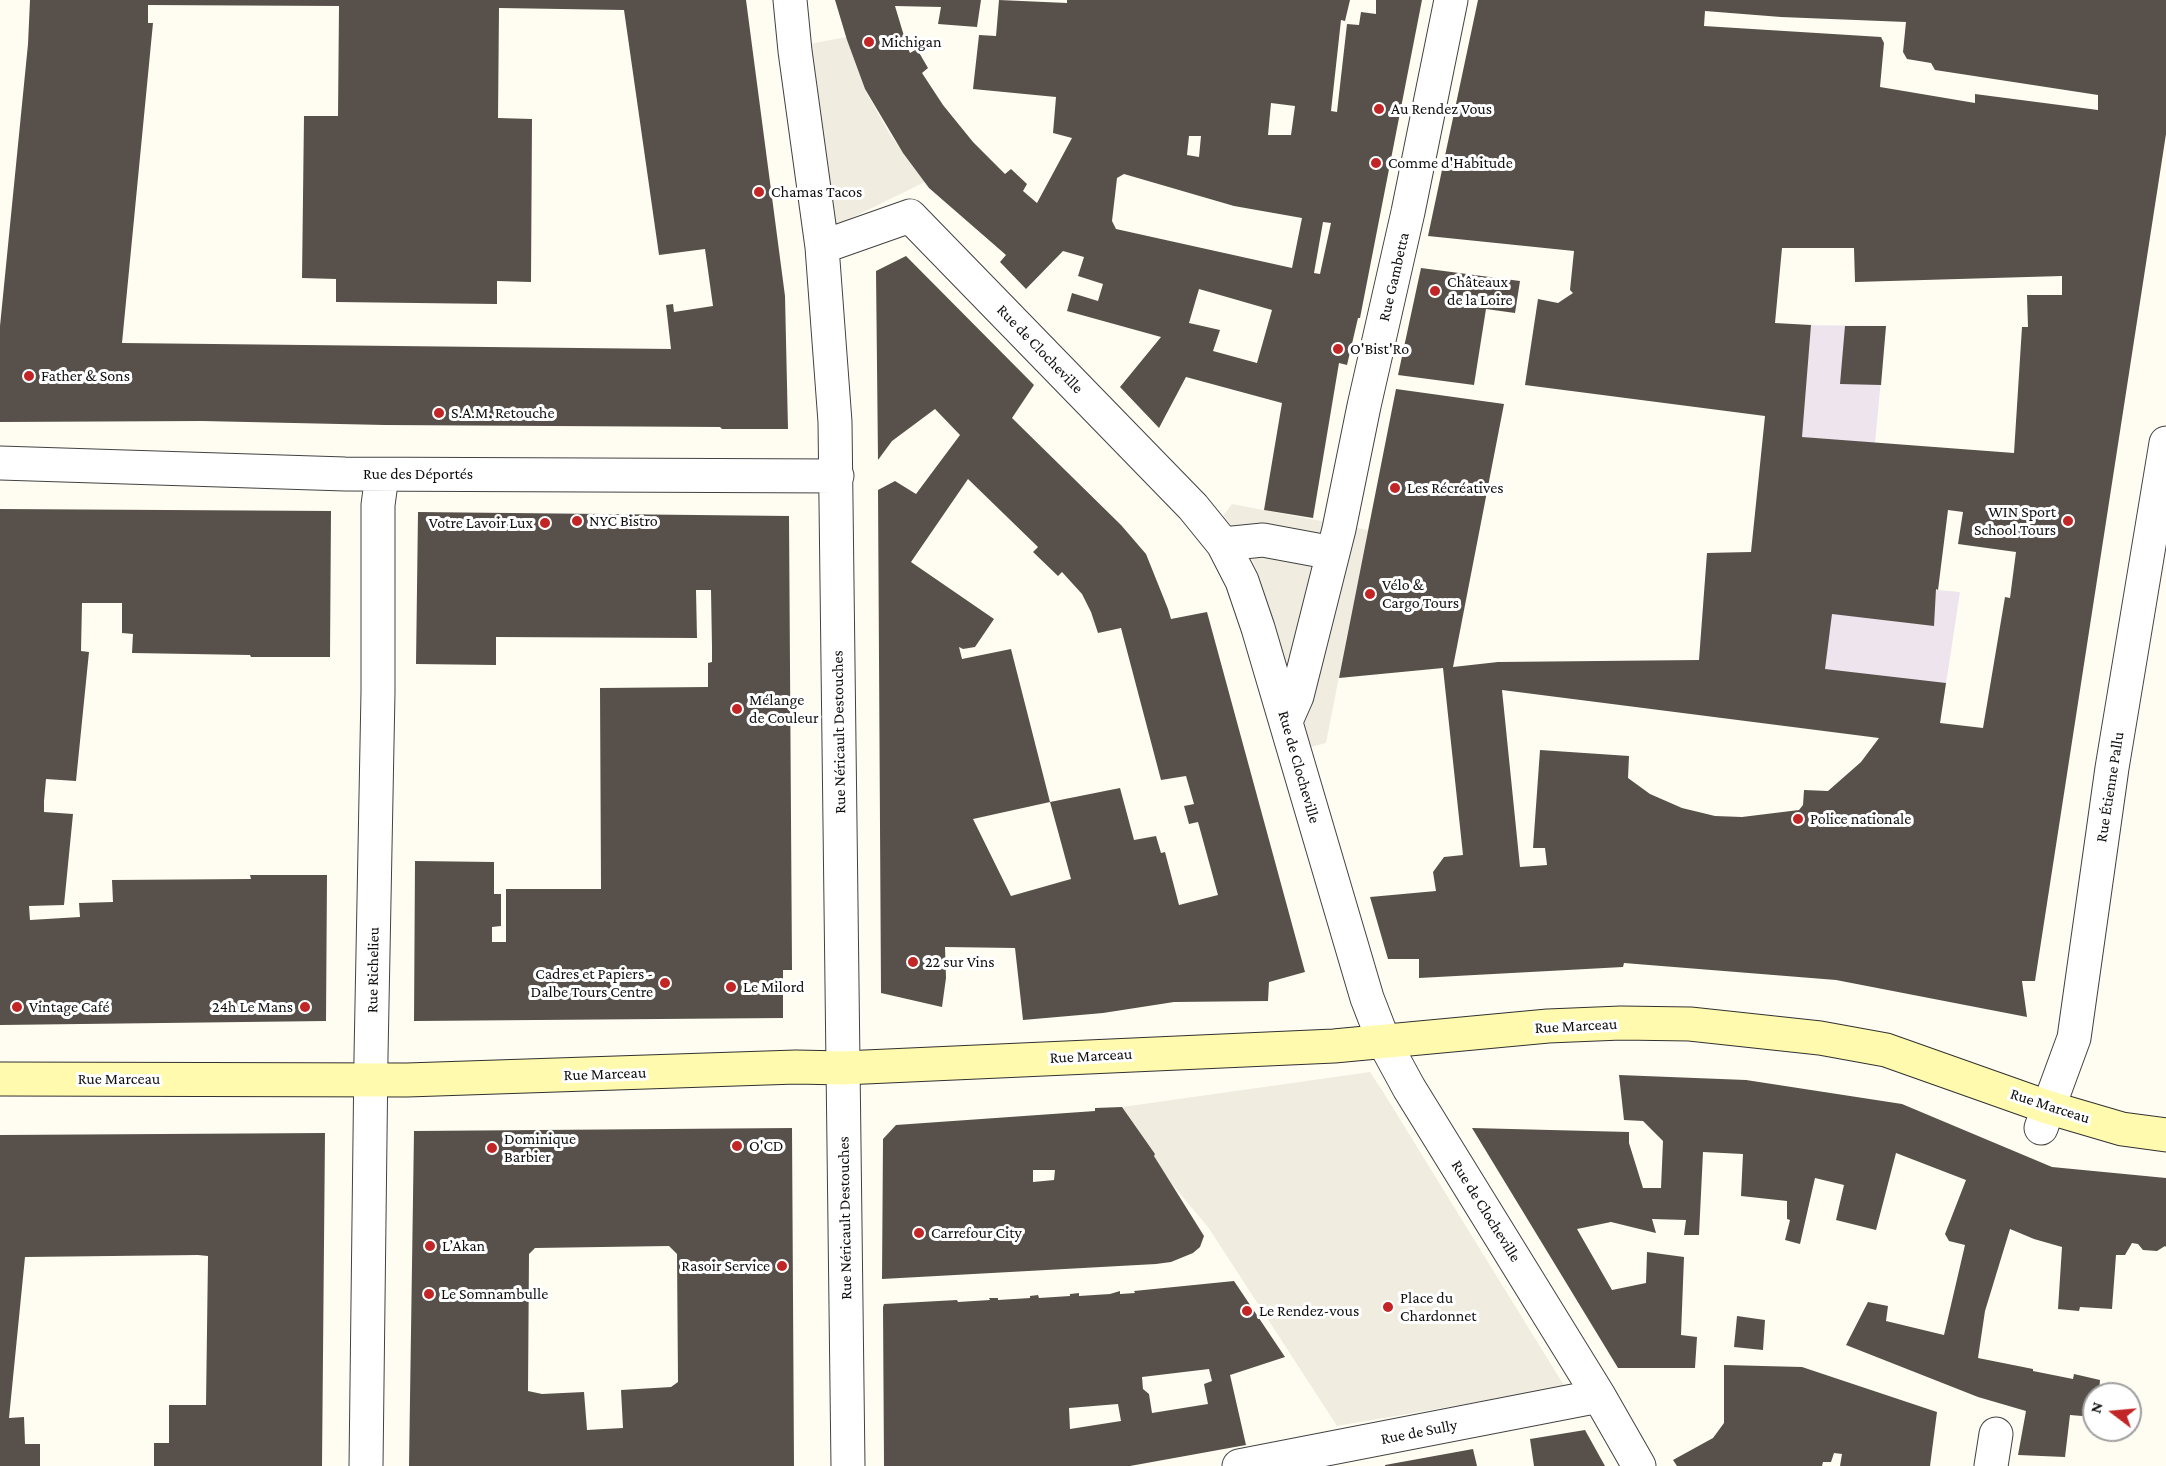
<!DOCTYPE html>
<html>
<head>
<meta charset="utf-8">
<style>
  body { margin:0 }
  #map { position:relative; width:2166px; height:1466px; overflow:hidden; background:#fffdf2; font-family:"Crimson Pro",serif }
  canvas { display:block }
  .north { position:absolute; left:2082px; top:1382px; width:60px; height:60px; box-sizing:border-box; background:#fff; border:2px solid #9f9f9f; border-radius:50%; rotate:286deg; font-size:16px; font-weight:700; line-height:24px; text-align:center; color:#0f0f0f }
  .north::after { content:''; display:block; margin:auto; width:21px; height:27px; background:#c22525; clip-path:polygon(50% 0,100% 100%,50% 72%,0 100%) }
</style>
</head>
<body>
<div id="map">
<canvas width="2166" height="1466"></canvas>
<div class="north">N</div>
</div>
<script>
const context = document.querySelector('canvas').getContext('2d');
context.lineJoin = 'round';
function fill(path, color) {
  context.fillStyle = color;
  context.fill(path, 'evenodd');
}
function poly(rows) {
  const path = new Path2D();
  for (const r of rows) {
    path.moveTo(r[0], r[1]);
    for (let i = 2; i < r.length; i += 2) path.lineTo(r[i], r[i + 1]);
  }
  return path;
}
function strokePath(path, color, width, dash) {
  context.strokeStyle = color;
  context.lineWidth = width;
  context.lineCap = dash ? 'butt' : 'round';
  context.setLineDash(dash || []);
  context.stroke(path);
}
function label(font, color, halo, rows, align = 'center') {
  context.font = font + ' "Crimson Pro",serif';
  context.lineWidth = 6;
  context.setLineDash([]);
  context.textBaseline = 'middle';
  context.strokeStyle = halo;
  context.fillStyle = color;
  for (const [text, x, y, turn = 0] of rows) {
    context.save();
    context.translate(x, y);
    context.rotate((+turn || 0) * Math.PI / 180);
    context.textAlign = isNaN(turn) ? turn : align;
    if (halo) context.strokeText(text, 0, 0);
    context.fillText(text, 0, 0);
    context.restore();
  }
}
fill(poly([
  [1793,325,1886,326,1875,443,1763,434],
  [1751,552,1938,590,1960,592,1940,723,1793,707,1699,660,1707,553]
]), '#ede4ee');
fill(poly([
  [846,37,865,90,888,131,908,160,925,182,835,226,804,45],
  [1232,504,1368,530,1326,743,1311,747,1261,581,1244,541,1223,516],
  [1370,1072,1382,1090,1565,1387,1337,1426,1208,1227,1171,1183,1154,1156,1155,1154,1122,1107]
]), '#f0ede0');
fill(poly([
  [30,0,746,0,785,296,788,429,722,429,720,427,385,425,202,421,0,422,0,326,28,44],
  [148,5,339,6,338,116,304,116,302,278,336,279,336,302,497,304,497,281,531,282,532,119,498,118,499,8,624,10,659,255,705,249,713,306,674,312,673,304,666,305,671,349,122,343,153,23,148,23],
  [835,0,981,0,977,27,938,24,941,7,895,6,907,46,910,53,917,49,928,68,922,73,943,105,973,142,1005,174,1011,169,1027,184,1023,191,1037,203,1072,138,1053,133,1056,97,973,89,979,35,996,36,999,0,1067,3,1067,0,1350,0,1345,21,1341,20,1331,111,1337,112,1347,24,1359,25,1361,12,1376,14,1376,0,1422,0,1360,318,1358,318,1347,365,1339,363,1313,518,1264,510,1282,403,1186,377,1159,428,1120,387,1161,337,1067,311,1072,293,1098,301,1103,284,1078,276,1084,257,1063,251,1026,289,1000,262,1006,255,929,188,903,153,865,89,847,40],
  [1271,103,1295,106,1291,135,1268,135],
  [1189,136,1201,136,1199,157,1187,155],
  [1124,174,1234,206,1302,218,1292,268,1116,229,1112,221,1117,178],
  [1323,222,1331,223,1320,274,1314,273],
  [1199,289,1272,310,1257,363,1213,351,1220,330,1189,323],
  [1478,0,2166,0,2166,134,2035,981,2022,981,2027,1017,1836,980,1624,963,1623,967,1419,978,1419,959,1388,959,1370,897,1436,891,1433,872,1444,857,1463,855,1443,668,1339,678,1396,389,1504,404,1453,667,1498,662,1699,660,1707,553,1751,552,1765,416,1525,385,1538,299,1558,303,1573,293,1570,290,1574,251,1428,236],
  [1705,11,1781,17,1906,22,1903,52,1907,59,1931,63,1935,70,2098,95,2098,110,1975,94,1975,103,1880,87,1884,43,1881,37,1704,26],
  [1782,248,1854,248,1855,282,2062,276,2062,295,2027,295,2028,327,2022,327,2014,453,1802,437,1811,325,1775,323],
  [1948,510,1963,512,1958,544,2016,552,2010,598,2005,597,1983,728,1940,723,1946,683,1825,669,1832,614,1934,626,1936,589,1938,590],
  [1502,690,1879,738,1861,762,1828,791,1804,790,1803,805,1799,810,1742,817,1715,816,1682,808,1650,794,1628,778,1629,756,1540,750,1533,848,1545,848,1547,865,1520,867],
  [906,256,1034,385,1012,418,1121,525,1146,554,1168,609,1171,619,1207,612,1305,972,1269,982,1268,1001,1174,1002,1103,1013,1023,1020,1015,948,945,947,946,978,942,1007,881,993,878,490,895,481,916,494,960,435,935,409,892,441,878,460,876,271],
  [968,479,1038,547,1033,552,1058,576,1062,572,1082,594,1091,612,1098,633,1121,628,1161,780,1186,776,1194,804,1184,806,1189,824,1198,822,1218,895,1179,905,1165,852,1161,853,1156,836,1134,840,1120,788,1050,802,1071,879,1011,896,973,819,1050,802,1011,649,962,659,959,647,963,649,975,647,994,619,911,562],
  [1421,268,1520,281,1515,313,1486,309,1474,385,1398,375],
  [1845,326,1886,326,1881,385,1840,384],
  [0,509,331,511,330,657,251,657,250,655,132,653,133,634,122,633,122,603,82,603,81,651,89,652,76,781,46,779,44,801,44,812,73,814,64,905,29,906,30,920,80,917,79,903,113,902,112,880,251,879,250,875,327,875,326,1021,0,1025],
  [418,512,789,516,792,970,783,970,783,1018,414,1021,415,861,494,862,494,894,501,894,501,926,492,927,492,942,506,942,506,889,601,889,600,688,708,687,708,663,712,662,712,647,711,590,696,590,697,638,496,637,496,665,416,664],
  [1619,1075,1746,1080,1902,1104,2052,1167,2166,1178,2166,1247,2165,1246,2157,1251,2143,1250,2138,1244,2132,1243,2125,1255,2116,1255,2112,1309,2080,1307,2079,1311,2058,1309,2062,1247,2034,1239,2010,1229,1985,1311,1978,1358,2033,1369,2033,1371,2073,1379,2074,1374,2100,1380,2099,1394,2094,1394,2094,1417,2070,1415,2065,1457,2018,1455,2026,1411,1978,1397,1846,1345,1868,1302,1888,1306,1886,1321,1944,1335,1965,1245,1949,1241,1945,1234,1966,1180,1896,1153,1876,1230,1836,1220,1844,1185,1815,1178,1800,1244,1785,1240,1790,1220,1787,1219,1787,1201,1741,1196,1743,1154,1703,1152,1699,1235,1684,1235,1686,1220,1652,1219,1656,1233,1611,1222,1577,1229,1612,1290,1646,1283,1647,1252,1684,1257,1681,1335,1697,1337,1695,1368,1618,1368,1472,1128,1629,1132,1629,1143,1643,1188,1661,1188,1663,1141,1643,1121,1624,1120],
  [1122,1107,1155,1154,1154,1156,1204,1236,1200,1247,1193,1253,1171,1262,1156,1264,882,1279,883,1139,896,1125,1095,1111,1095,1108],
  [1033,1170,1055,1170,1054,1180,1033,1182],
  [792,1128,794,1466,409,1466,414,1131],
  [669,1246,677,1254,678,1382,671,1387,621,1390,623,1428,604,1429,587,1430,584,1392,542,1394,528,1391,529,1254,535,1248],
  [325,1133,322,1466,154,1466,154,1443,169,1443,169,1405,206,1405,208,1256,198,1255,25,1257,9,1418,24,1417,25,1444,40,1444,40,1466,0,1466,0,1135],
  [1234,1281,1285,1357,1230,1375,1246,1445,1130,1466,884,1466,883,1307,884,1304,957,1300,958,1302,990,1300,989,1298,998,1298,998,1300,1030,1298,1030,1296,1038,1295,1039,1298,1070,1296,1070,1294,1079,1293,1079,1296,1110,1294,1120,1291,1120,1294,1135,1293,1134,1291],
  [1209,1369,1212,1381,1204,1384,1208,1404,1152,1413,1149,1394,1143,1389,1142,1377],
  [1118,1404,1121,1421,1070,1429,1069,1408],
  [1737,1316,1765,1320,1763,1350,1734,1347],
  [1724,1365,1802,1367,1937,1412,1930,1466,1840,1466,1842,1454,1834,1453,1831,1462,1823,1462,1822,1466,1677,1466,1673,1460,1713,1438,1724,1423],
  [1585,1430,1605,1466,1534,1466,1530,1439],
  [1473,1449,1477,1466,1385,1466,1385,1465]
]), '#58514b');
const street = poly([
  [790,0,795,51,822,247,835,422,848,1466],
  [822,247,910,216,1193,507,1223,544,1242,581,1258,628,1367,998,1384,1042,1409,1088,1599,1396,1639,1466],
  [0,463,345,474,837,476],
  [1223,544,1263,540,1333,553],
  [1286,721,1297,696,1339,529,1364,406,1408,212,1451,0],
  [2041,1128,2074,1038,2112,768,2166,443],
  [366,1466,371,1056,378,692,378,505,382,475],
  [1239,1466,1599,1396],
  [1991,1466,1996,1434]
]);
const secondary = poly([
  [0,1079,407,1080,796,1067,843,1068,1334,1046,1548,1026,1621,1023,1690,1024,1820,1038,1886,1050,2047,1107,2122,1129,2166,1135]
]);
strokePath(street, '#424242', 35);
strokePath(secondary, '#313131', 35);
strokePath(street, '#fff', 33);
strokePath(secondary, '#fffaad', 33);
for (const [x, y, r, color] of [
  [869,42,6,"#c22525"],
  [1379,109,6,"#c22525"],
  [1376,163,6,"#c22525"],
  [759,192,6,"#c22525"],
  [1435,291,6,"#c22525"],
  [1338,349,6,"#c22525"],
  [29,376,6,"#c22525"],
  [439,413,6,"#c22525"],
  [1395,488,6,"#c22525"],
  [577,521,6,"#c22525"],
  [2068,521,6,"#c22525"],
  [545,523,6,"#c22525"],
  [1370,594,6,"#c22525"],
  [737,709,6,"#c22525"],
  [1798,819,6,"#c22525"],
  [913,962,6,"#c22525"],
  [665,983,6,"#c22525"],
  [731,987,6,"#c22525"],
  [17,1007,6,"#c22525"],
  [305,1007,6,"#c22525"],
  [737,1146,6,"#c22525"],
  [492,1148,6,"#c22525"],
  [919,1233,6,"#c22525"],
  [430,1246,6,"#c22525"],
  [782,1266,6,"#c22525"],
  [429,1294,6,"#c22525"],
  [1388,1307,6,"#c22525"],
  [1247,1311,6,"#c22525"]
]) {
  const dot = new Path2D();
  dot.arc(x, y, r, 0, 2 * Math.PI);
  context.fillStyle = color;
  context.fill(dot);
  strokePath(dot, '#fff', 2);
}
label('16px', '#0f0f0f', '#fff', [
  ["Michigan",881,42],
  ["Au Rendez Vous",1391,109],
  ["Comme d'Habitude",1388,163],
  ["Chamas Tacos",771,192],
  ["Châteaux",1447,282],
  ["de la Loire",1447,300],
  ["O'Bist'Ro",1350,349],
  ["Father & Sons",41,376],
  ["S.A.M. Retouche",451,413],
  ["Les Récréatives",1407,488],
  ["WIN Sport",2056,512,"right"],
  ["School Tours",2056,530,"right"],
  ["NYC Bistro",589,521],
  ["Votre Lavoir Lux",533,523,"right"],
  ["Vélo &",1382,585],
  ["Cargo Tours",1382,603],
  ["Mélange",749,700],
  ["de Couleur",749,718],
  ["Police nationale",1810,819],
  ["22 sur Vins",925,962],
  ["Cadres et Papiers -",653,974,"right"],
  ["Dalbe Tours Centre",653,992,"right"],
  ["Le Milord",743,987],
  ["Vintage Café",29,1007],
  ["24h Le Mans",293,1007,"right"],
  ["Dominique",504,1139],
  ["Barbier",504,1157],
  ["O'CD",749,1146],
  ["Carrefour City",931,1233],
  ["L’Akan",442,1246],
  ["Rasoir Service",770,1266,"right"],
  ["Le Somnambulle",441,1294],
  ["Place du",1400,1298],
  ["Chardonnet",1400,1316],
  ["Le Rendez-vous",1259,1311]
], 'left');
label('16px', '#0f0f0f', '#fff', [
  ["Rue Gambetta",1394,277,-77],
  ["Rue de Clocheville",1040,349,46],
  ["Rue des Déportés",418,474],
  ["Rue Néricault Destouches",839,732,-91],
  ["Rue de Clocheville",1299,767,74],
  ["Rue Étienne Pallu",2110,787,-81],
  ["Rue Richelieu",373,970,-89],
  ["Rue Marceau",1576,1026,-3],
  ["Rue Marceau",1091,1056,-3],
  ["Rue Marceau",605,1074,-2],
  ["Rue Marceau",119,1079],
  ["Rue Marceau",2050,1106,18],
  ["Rue de Clocheville",1486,1211,58],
  ["Rue Néricault Destouches",845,1218,-91],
  ["Rue de Sully",1419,1432,-11]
]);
</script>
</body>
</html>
